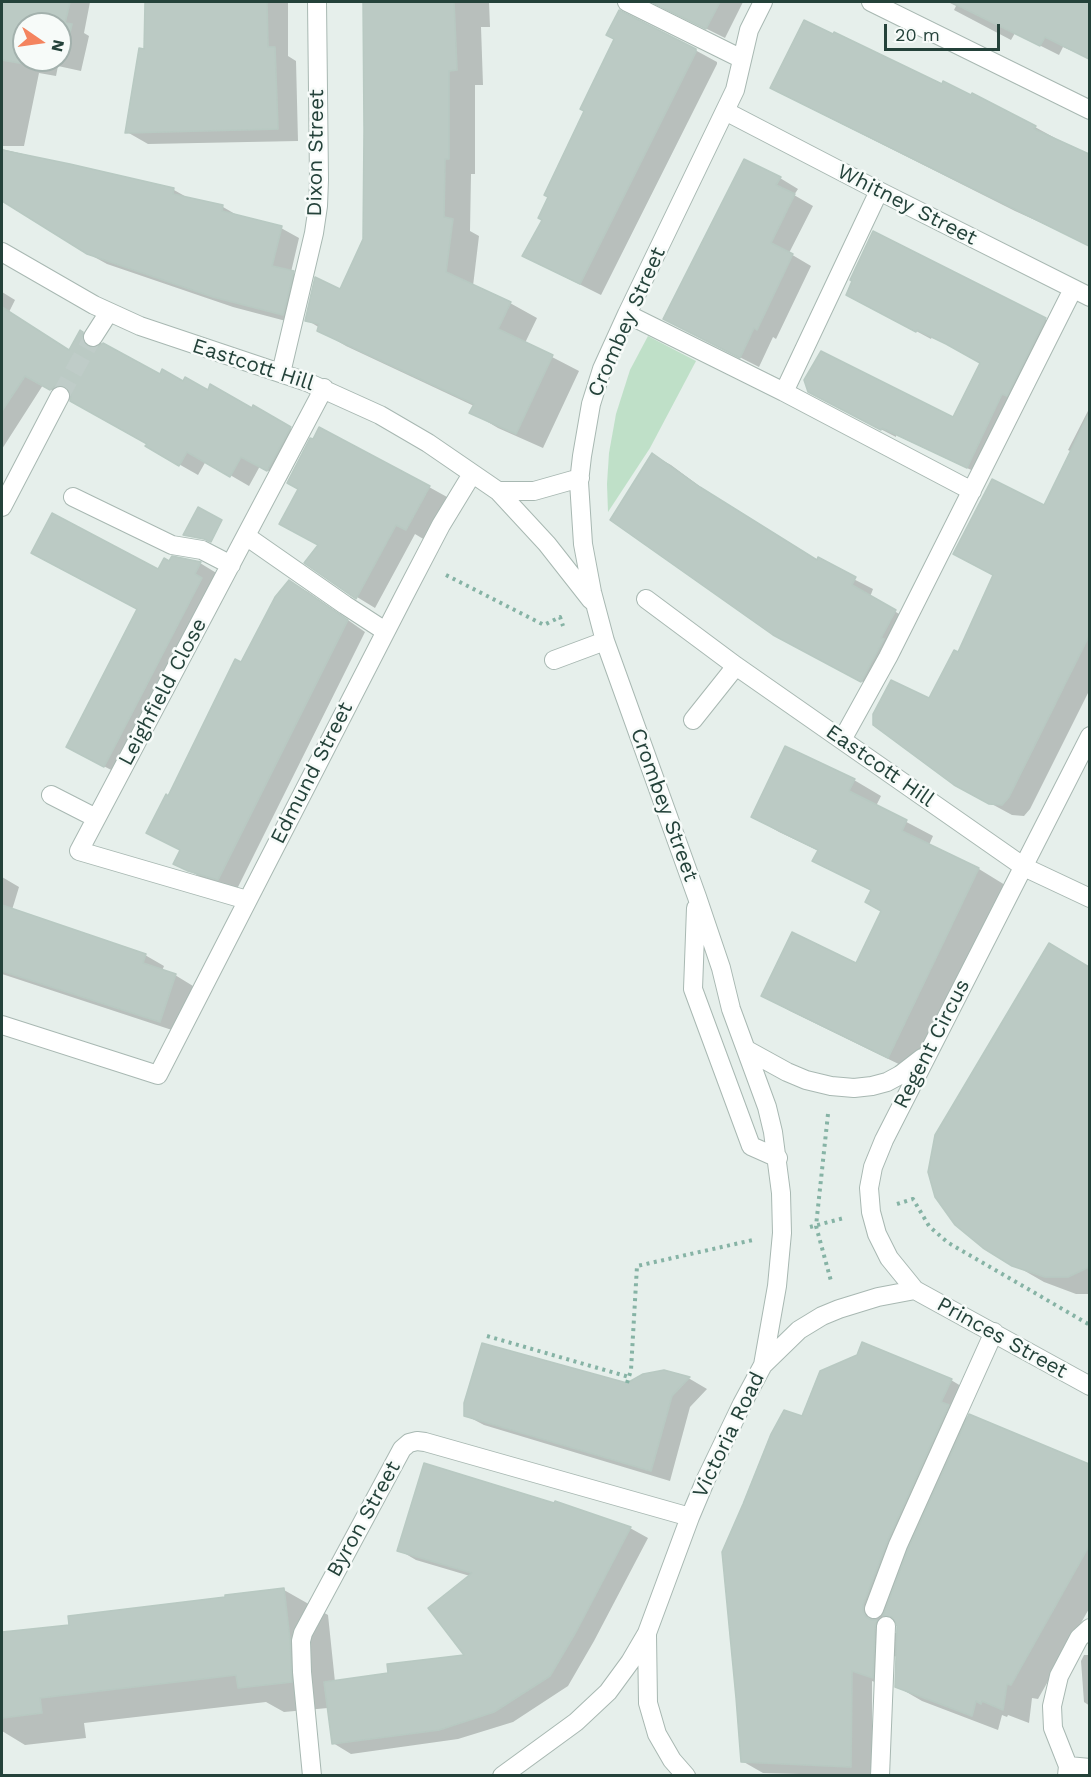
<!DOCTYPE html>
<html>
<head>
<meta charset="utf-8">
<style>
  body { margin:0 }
  #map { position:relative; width:1091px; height:1777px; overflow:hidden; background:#e6efeb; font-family:"Work Sans",sans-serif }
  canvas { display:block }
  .frame { position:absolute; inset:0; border:3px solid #24423a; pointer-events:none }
  .north { position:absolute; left:12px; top:12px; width:60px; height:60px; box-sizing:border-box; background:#f7fbf9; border:2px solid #a3b1ad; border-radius:50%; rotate:103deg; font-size:16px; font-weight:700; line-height:24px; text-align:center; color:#24423a }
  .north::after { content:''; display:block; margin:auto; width:21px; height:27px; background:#f4845f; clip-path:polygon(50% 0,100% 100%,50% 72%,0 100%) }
  .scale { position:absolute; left:884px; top:24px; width:116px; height:27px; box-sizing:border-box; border:3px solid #24423a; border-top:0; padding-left:8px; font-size:18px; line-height:21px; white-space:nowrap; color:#24423a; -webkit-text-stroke:4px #f7fbf9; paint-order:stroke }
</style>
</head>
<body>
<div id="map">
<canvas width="1091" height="1777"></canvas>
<div class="frame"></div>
<div class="north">N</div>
<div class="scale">20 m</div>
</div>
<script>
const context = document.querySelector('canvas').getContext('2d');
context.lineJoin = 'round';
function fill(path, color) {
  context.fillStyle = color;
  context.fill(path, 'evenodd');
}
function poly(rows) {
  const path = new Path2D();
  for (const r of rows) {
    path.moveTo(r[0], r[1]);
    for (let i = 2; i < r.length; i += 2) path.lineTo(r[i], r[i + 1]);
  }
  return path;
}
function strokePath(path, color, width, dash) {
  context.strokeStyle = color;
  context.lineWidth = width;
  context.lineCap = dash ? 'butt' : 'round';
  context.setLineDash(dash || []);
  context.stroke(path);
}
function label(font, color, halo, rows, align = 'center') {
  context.font = font + ' "Work Sans",sans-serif';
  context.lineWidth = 5;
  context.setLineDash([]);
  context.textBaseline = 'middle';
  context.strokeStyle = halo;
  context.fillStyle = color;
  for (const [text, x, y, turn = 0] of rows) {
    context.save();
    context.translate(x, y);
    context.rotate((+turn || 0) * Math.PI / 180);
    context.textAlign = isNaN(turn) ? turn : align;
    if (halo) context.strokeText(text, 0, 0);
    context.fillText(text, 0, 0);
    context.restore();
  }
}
fill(poly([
  [648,336,696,361,650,448,608,512,607,484,609,453,616,414,630,370]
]), '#bfe0c8');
fill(poly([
  [2,2,90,2,84,33,89,36,81,71,58,66,56,76,39,73,24,146,2,146],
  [24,24,60,24,60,60,24,60],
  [146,2,288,2,288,56,296,61,298,141,148,144,127,132,145,50],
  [364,2,489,2,490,27,481,27,483,85,475,85,475,174,471,174,470,231,479,236,473,286,510,303,537,318,525,343,579,371,543,448,498,428,471,412,474,406,346,346,319,330,320,328,307,320,341,291,365,239,366,131],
  [653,2,743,2,725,38],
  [948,2,1090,2,1090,59,1063,47,1059,55,1015,33,1011,40,954,10,956,6],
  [695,50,717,62,717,64,601,295,545,267,544,219],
  [943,86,1035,127,1055,138,1054,140,1090,155,1090,245,1015,211,792,99,772,88],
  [2,149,174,190,190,199,223,207,242,218,281,228,299,238,291,272,311,283,301,325,233,307,107,264,87,253,2,200],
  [780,178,798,189,794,195,813,206,789,253,811,266,776,339,773,337,759,367,665,319],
  [2,292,15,300,9,312,70,352,81,332,160,376,208,392,253,410,254,408,308,439,286,481,260,466,249,486,206,461,198,475,147,446,149,444,43,385,2,449],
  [862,302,1045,319,1060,327,982,475,896,435,896,437,824,400,954,419,982,362,932,337,931,339],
  [1090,407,1090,689,1030,809,1024,816,1012,815,977,796,930,700,1045,507,1072,452,1068,450],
  [653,455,671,465,718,500,818,561,873,589,870,597,913,622,898,649,902,651,880,691,793,645],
  [429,487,447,497,425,540,415,534,375,608,357,597,306,562],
  [172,558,200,563,218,574,123,776,86,757,139,609,159,571,170,563],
  [290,582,308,592,365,632,237,889,208,881,175,863,182,851,169,798,242,664],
  [854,780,881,796,876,806,933,836,929,845,979,869,1005,885,915,1072,790,1011,763,996,856,965,883,911,872,891,814,861,819,851,779,832,753,817],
  [2,877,19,887,12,910,145,955,164,966,162,971,175,975,193,986,178,1032,2,974],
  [1050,945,1090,968,1090,1294,1076,1294,1044,1282,983,1247],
  [664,1371,690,1379,707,1389,690,1407,670,1481,484,1425,465,1415,628,1385],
  [951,1380,971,1392,961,1414,969,1419,970,1416,1090,1466,1090,1607,1038,1699,1032,1698,1029,1723,1008,1715,1007,1717,1002,1715,998,1730,922,1701,896,1686,897,1657,894,1656,893,1689,872,1681,872,1776,763,1773,742,1761,803,1418],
  [884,1615,898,1622,897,1634,884,1626],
  [630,1528,648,1538,594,1641,568,1686,513,1722,458,1739,351,1754,333,1743,328,1708,284,1712,266,1702,84,1723,86,1738,25,1745,2,1731,2,1634,71,1626,284,1590,328,1615,335,1682,390,1675,467,1656,470,1576,416,1560,399,1550],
  [1084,1655,1090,1655,1090,1706,1084,1702,1081,1661]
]), '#0003');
const building = poly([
  [2,2,70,2,65,23,72,24,63,61,56,60,60,60,60,24,24,24,24,60,39,60,37,66,2,60,2,2],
  [145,2,267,2,268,47,275,47,278,129,125,133,139,48,144,49,145,2],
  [363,2,454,2,457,70,449,71,449,159,445,159,444,217,453,219,446,272,511,302,498,329,553,355,516,434,469,413,474,404,317,331,319,324,305,321,315,277,340,289,363,239,364,131,363,2],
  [651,2,720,2,706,29,651,2],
  [951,2,1089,2,1089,59,1045,37,1040,46,951,2],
  [619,10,696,49,696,52,580,284,522,256,542,220,538,218,548,197,544,195,584,111,580,109,614,39,606,35,619,10],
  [804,20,833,34,834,32,942,84,943,81,971,95,972,93,1036,126,1034,129,1089,154,1089,246,770,88,804,20],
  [2,150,70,164,174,188,173,194,223,205,222,211,282,226,272,266,294,271,283,315,213,297,87,254,2,201,2,150],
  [744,159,781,177,776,185,795,194,771,243,793,254,757,330,754,328,740,358,663,319,744,159],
  [873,231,1046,318,1007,396,1002,394,967,468,882,428,881,430,808,392,804,380,821,351,953,417,980,363,946,344,917,330,916,332,846,295,852,281,850,280,873,231],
  [2,307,69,350,80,330,83,332,83,342,87,347,98,347,103,343,160,374,162,369,183,381,185,377,208,390,210,384,252,408,253,405,291,427,267,471,241,457,230,477,187,452,179,466,145,446,147,444,70,401,71,396,70,391,65,386,55,386,50,390,25,376,2,411,2,307],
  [1089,413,1089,636,1009,797,1002,805,989,804,954,785,873,725,873,714,891,680,929,698,954,650,958,652,993,575,953,554,992,479,1044,505,1089,413],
  [319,427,430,486,406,530,396,525,356,599,304,563,318,545,279,524,298,489,287,483,310,438,313,439,319,427],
  [652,453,700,487,817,560,818,557,856,577,852,585,896,610,881,638,884,639,861,682,773,635,610,520,652,453],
  [198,507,222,520,211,542,204,539,183,535,198,507],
  [52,513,158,569,164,558,169,561,172,556,201,562,195,574,202,578,104,767,66,747,137,609,31,553,52,513],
  [289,580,348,620,218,880,188,871,173,864,180,850,146,833,166,794,168,796,235,659,241,662,275,597,289,580],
  [785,746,855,779,849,791,907,820,902,831,979,868,888,1058,761,996,792,932,856,963,881,911,865,902,871,890,812,861,818,850,751,817,785,746],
  [2,905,146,954,143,963,176,974,160,1022,2,971,2,905],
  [1049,943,1089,967,1089,1267,1068,1277,1045,1277,1012,1266,983,1248,955,1225,935,1197,928,1172,935,1135,1049,943],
  [862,1342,952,1379,941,1402,949,1405,888,1540,863,1605,863,1611,866,1617,871,1620,877,1620,875,1626,873,1678,852,1671,851,1767,741,1762,736,1698,722,1552,743,1504,771,1434,784,1410,802,1416,820,1371,857,1355,862,1342],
  [482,1343,627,1383,643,1374,664,1370,690,1377,672,1396,651,1471,464,1416,464,1403,482,1343],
  [969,1414,1089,1464,1089,1546,1011,1685,1007,1684,1003,1710,982,1701,981,1704,976,1701,972,1716,895,1687,897,1626,892,1617,883,1616,908,1549,969,1414],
  [424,1463,554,1503,555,1501,631,1527,577,1630,550,1676,494,1712,439,1730,332,1744,324,1682,388,1673,387,1664,464,1655,428,1608,472,1573,397,1551,424,1463],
  [284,1588,290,1640,292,1682,238,1688,236,1675,40,1698,42,1713,2,1718,2,1632,69,1625,68,1616,225,1597,225,1595,284,1588]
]);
fill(building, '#bbcac4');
strokePath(building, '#b8c9c2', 1.5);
strokePath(poly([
  [60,396,93,337]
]), '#bfccc8', 18, [18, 9]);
const minor = poly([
  [627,2,742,59],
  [871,2,1090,110],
  [725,111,879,191,1090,297],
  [2,252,94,305,140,326,307,382,380,415,428,443,498,491,547,544,591,600],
  [627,314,784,392,972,491],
  [93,337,109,312],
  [281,373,314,233,318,206,319,180,317,2],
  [784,392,879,191],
  [498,491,534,491,580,478],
  [73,497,172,545,202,550,231,565],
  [2,507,60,396],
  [246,536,345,605,385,631],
  [646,599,736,666,1024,867,1090,898],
  [554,660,605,641],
  [693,720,736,666],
  [1090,736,884,1140,873,1167,869,1188,871,1212,877,1234,889,1258,915,1290,1090,1386],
  [842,740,888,657,1073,289],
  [51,795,96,818],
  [247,900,79,851,324,388],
  [696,908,693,989,751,1146,778,1158],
  [2,1025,158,1075,404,596,441,525,472,474],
  [747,1050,787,1072,806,1080,831,1086,854,1088,872,1086,887,1082,900,1075,922,1058],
  [763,1365,777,1286,782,1233,781,1193,773,1132,767,1107,731,1009,721,968,697,897,605,641,592,592,583,544,579,482,582,456,591,404,602,369,627,314,735,90,749,30,763,2],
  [874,1609,898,1545,994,1332],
  [647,1635,648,1703,657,1734,672,1760,686,1776],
  [1068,1766,1090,1768],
  [312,1776,302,1672,301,1641,303,1633,402,1449,409,1443,417,1441,425,1442,690,1517],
  [502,1776,576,1722,608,1692,630,1662,647,1633,690,1517,706,1479,742,1404,763,1365,799,1330,822,1316,839,1309,878,1297,915,1290],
  [880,1776,886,1626],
  [1067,1776,1068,1766,1053,1728,1052,1706,1059,1676,1079,1638,1090,1628]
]);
strokePath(minor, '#a8b8b2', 20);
strokePath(poly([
  [446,575,544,625,560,617,563,626],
  [828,1114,816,1226,831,1281],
  [897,1204,913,1199,929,1226,947,1242,1090,1325],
  [810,1227,844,1218],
  [487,1336,629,1377],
  [627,1383,631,1370,637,1266,753,1240]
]), '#86b3a5', 4, [3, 4.5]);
strokePath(minor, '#fff', 18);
label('21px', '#24423a', '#f7fbf9', [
  ["Dixon Street",316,153,-89],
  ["Whitney Street",907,205,27],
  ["Crombey Street",627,322,-66],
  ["Eastcott Hill",253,365,18],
  ["Leighfield Close",163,692,-62],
  ["Eastcott Hill",880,766,35],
  ["Edmund Street",312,773,-63],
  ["Crombey Street",664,805,70],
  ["Regent Circus",932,1044,-63],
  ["Princes Street",1002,1338,29],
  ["Victoria Road",729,1435,-64],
  ["Byron Street",364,1519,-61]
]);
</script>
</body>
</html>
